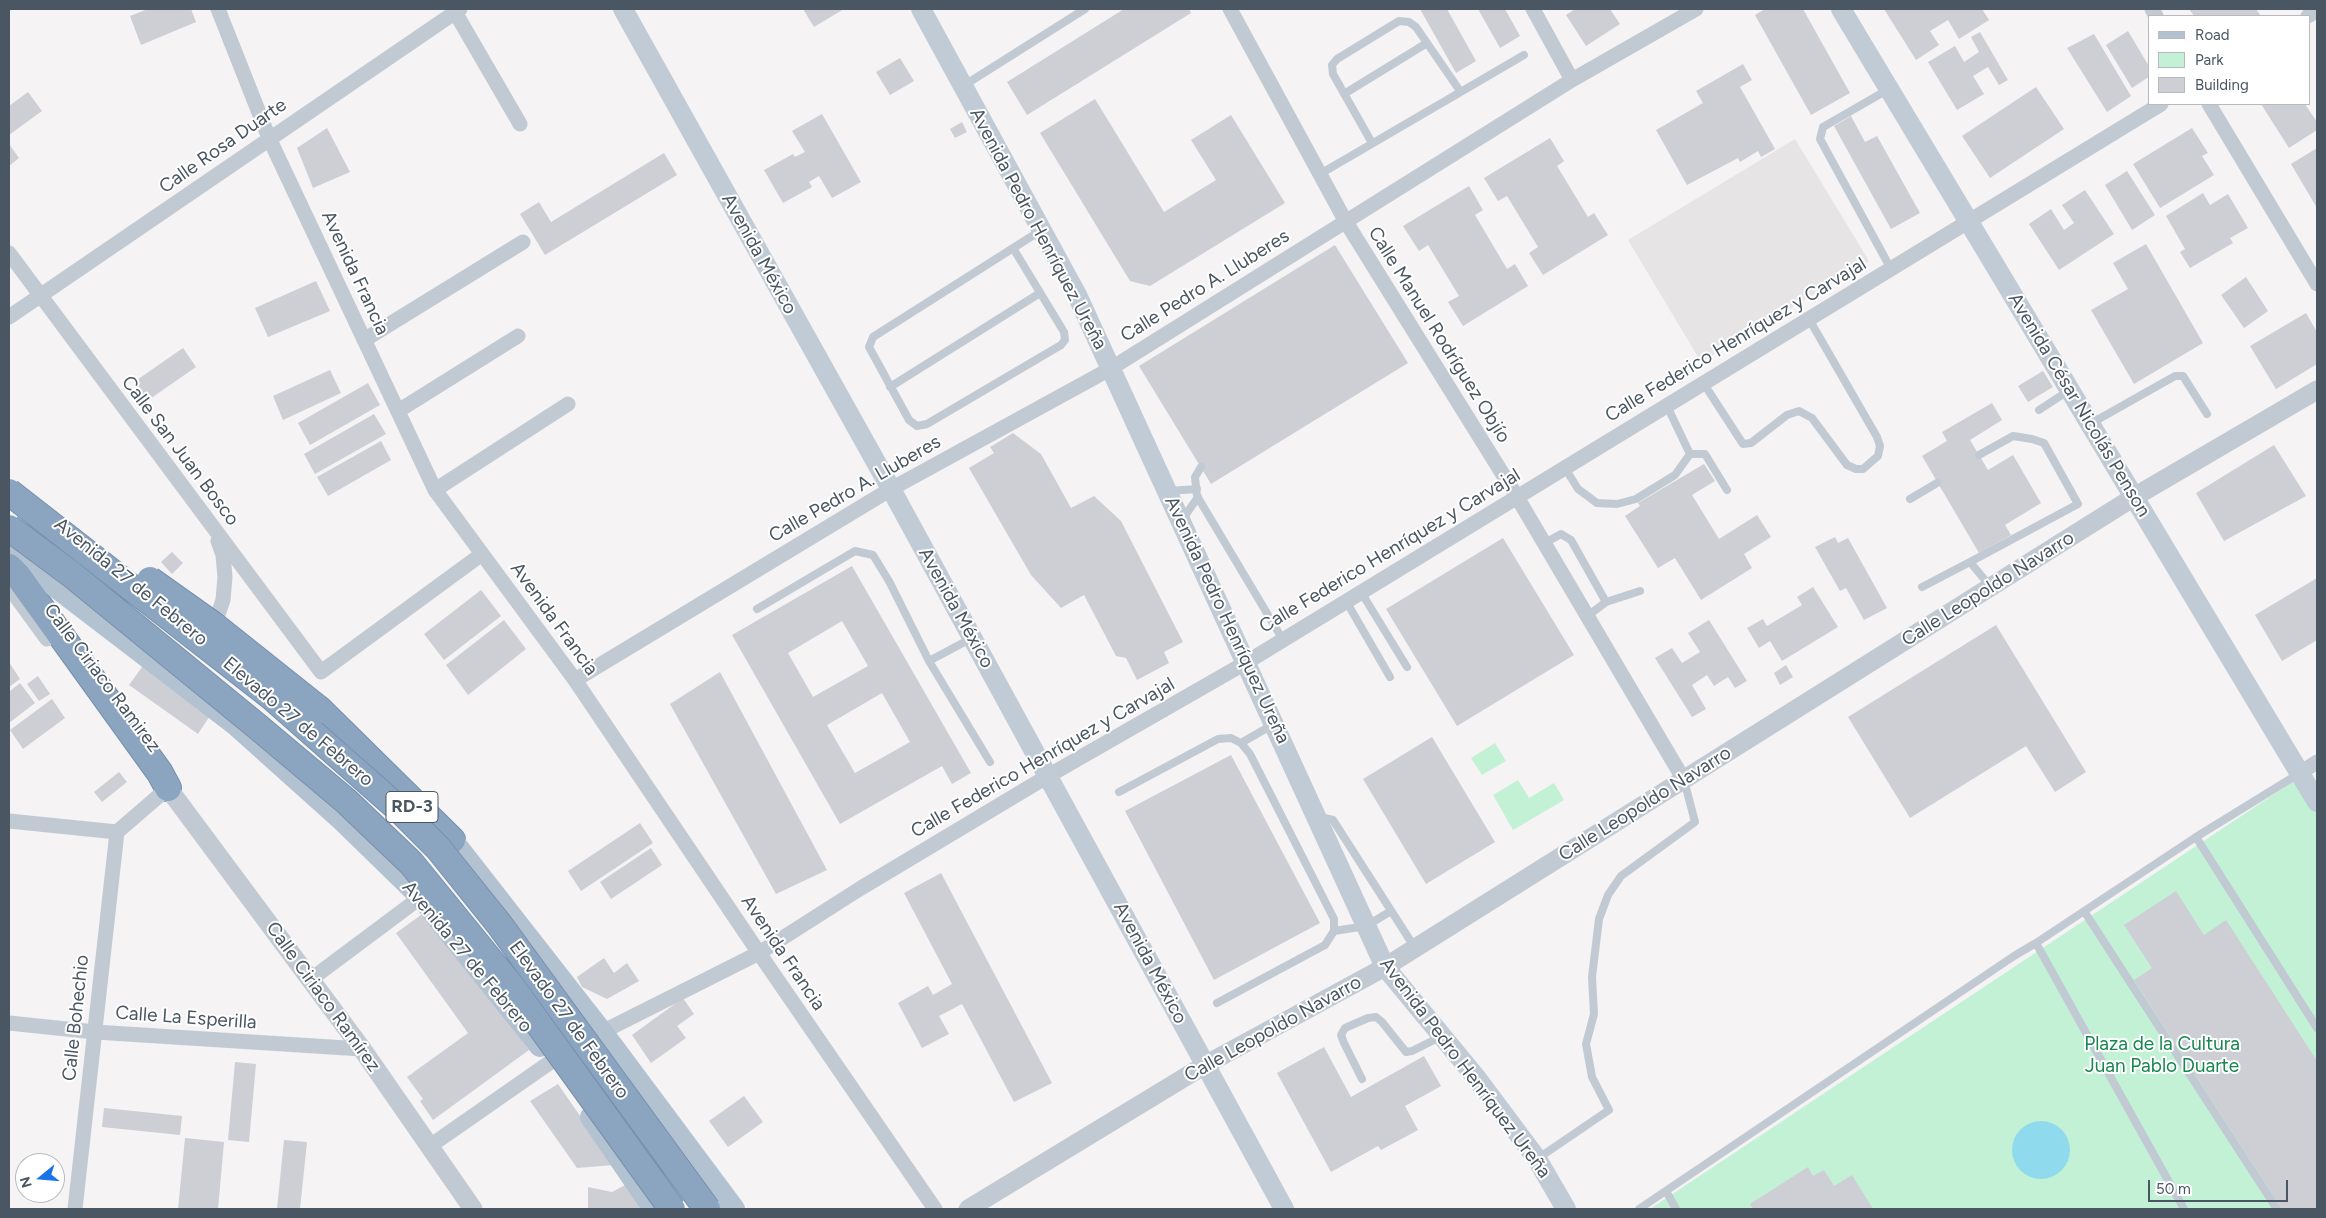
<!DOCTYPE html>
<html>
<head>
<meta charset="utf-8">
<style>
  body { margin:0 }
  #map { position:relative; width:2326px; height:1218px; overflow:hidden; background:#f5f3f3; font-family:Figtree,sans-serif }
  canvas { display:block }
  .frame { position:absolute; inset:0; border:10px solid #4a5661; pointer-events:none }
  .legend { position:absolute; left:2148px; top:15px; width:162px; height:90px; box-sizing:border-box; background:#fff; border:1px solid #b7bbc0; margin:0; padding:6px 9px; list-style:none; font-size:15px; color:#4a5661 }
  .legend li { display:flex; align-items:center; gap:10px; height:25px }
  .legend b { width:25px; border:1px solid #b7bbc0 }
  .north { position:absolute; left:15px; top:1153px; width:50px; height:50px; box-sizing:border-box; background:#fff; border:1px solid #b7bbc0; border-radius:50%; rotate:253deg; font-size:14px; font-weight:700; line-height:20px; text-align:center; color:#4a5661 }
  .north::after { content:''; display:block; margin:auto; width:18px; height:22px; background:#1a73e8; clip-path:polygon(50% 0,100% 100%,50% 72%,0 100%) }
  .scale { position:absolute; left:2148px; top:1180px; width:140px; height:22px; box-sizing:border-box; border:2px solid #4a5661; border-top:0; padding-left:6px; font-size:15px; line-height:18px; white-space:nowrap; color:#4a5661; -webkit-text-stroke:4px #fff; paint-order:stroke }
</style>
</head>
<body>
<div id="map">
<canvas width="2326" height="1218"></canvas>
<div class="frame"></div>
<ul class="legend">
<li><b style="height:6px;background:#b3c2d1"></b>Road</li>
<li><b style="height:14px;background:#c3f1d5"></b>Park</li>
<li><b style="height:14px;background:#cdcfd5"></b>Building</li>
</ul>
<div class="north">N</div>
<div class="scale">50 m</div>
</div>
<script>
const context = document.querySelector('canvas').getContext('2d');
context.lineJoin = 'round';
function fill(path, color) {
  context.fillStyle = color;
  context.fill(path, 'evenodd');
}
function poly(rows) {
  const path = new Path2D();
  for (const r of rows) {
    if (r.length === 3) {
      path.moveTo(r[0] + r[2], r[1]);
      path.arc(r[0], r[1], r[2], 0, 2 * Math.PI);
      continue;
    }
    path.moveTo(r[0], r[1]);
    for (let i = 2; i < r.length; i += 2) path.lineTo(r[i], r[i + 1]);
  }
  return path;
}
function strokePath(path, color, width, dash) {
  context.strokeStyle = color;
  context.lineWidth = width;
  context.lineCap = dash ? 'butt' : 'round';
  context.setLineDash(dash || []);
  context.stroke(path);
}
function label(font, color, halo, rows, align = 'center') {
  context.font = font + ' Figtree,sans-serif';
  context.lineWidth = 4;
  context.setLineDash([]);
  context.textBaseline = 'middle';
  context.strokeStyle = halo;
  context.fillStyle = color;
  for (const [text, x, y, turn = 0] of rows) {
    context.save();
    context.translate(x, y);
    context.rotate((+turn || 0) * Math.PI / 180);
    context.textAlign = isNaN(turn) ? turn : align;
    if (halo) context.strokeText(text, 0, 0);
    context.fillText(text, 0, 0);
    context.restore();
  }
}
fill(poly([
  [1795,139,1869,261,1701,362,1628,240]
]), '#e6e4e5');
fill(poly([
  [1495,743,1506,761,1482,775,1471,758],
  [2300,777,2317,806,2317,1209,1650,1209],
  [1518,780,1529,798,1554,783,1564,800,1513,830,1493,795]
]), '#c3f1d5');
fill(poly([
  [2041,1150,29]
]), '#90daee');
fill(poly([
  [148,9,191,9,196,22,141,45,130,16],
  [803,9,844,9,814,27],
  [1124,9,1189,9,1191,13,1027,115,1007,82],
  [1420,9,1447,9,1476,61,1456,73],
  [1478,9,1505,9,1520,36,1500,48],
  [1575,9,1610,9,1620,24,1586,46,1566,15],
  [1765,9,1803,9,1850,93,1811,115,1755,15],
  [1884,9,1982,9,1989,20,1959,39,1948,20,1930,31,1939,45,1916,60],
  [2189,9,2256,9,2261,16,2194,16],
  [2128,31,2150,68,2150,76,2132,88,2106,45],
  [1980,32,2008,80,1999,85,1988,67,1973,76,1984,94,1957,110,1928,62,1955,46,1964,62,1979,52,1971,37],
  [2094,34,2131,96,2107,112,2067,48],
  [900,58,914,81,890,95,876,72],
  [1743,64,1752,80,1740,87,1775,149,1761,157,1758,151,1740,162,1738,158,1687,185,1656,130,1703,103,1696,91],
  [2036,87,2064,129,1990,178,1962,136],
  [28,92,42,111,9,135,9,106],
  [1095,99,1164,212,1216,180,1191,140,1231,115,1285,203,1150,286,1130,281,1040,133],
  [2261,104,2305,104,2317,122,2317,130,2289,148],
  [822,114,861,182,832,198,819,176,809,182,812,187,783,203,764,170,793,154,795,157,805,152,792,131],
  [1851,116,1865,142,1877,136,1920,213,1891,229,1834,126],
  [962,122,967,132,955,138,950,129],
  [327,128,350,172,313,188,297,148],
  [2192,128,2208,153,2202,156,2214,175,2160,208,2133,164],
  [1550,138,1564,161,1557,166,1588,217,1594,213,1608,235,1543,275,1529,253,1538,247,1507,196,1498,201,1484,178],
  [9,144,19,158,9,166],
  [2317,148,2317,208,2291,164],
  [664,153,677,175,545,255,520,214,539,202,551,222],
  [2127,171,2155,215,2132,230,2105,185],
  [1469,186,1483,210,1475,215,1507,269,1515,264,1528,286,1463,326,1448,302,1459,296,1428,245,1419,251,1403,226],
  [2085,190,2114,234,2059,270,2029,224,2051,209,2064,230,2074,223,2062,205],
  [2203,193,2210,205,2228,194,2248,228,2230,238,2233,243,2190,268,2180,252,2185,249,2166,216],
  [2146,244,2203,343,2134,384,2091,310,2128,289,2113,263],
  [1335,245,1408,363,1211,484,1139,366],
  [2246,277,2268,311,2244,328,2221,295],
  [316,281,330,311,268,337,255,308],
  [2306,313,2317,332,2317,364,2276,389,2250,346],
  [183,348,196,367,147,401,134,382],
  [330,370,341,393,283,420,273,396],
  [2043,371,2053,387,2028,402,2018,386],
  [368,383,380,405,310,445,298,423],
  [1992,403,2002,420,1970,440,1988,470,2013,455,2041,503,2005,525,2011,535,1979,553,1922,456,1947,441,1942,432],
  [374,414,386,434,315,474,304,454],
  [1013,433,1041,454,1071,508,1094,496,1121,521,1183,642,1164,652,1169,663,1137,680,1126,658,1116,656,1084,595,1061,608,1031,575,969,468,994,453,990,447],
  [381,441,391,460,328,496,317,477],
  [2274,445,2306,496,2224,541,2196,493],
  [1704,464,1715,481,1692,495,1719,539,1757,515,1771,537,1744,554,1752,568,1701,600,1675,558,1658,568,1625,516,1640,506,1638,503],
  [1835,537,1838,543,1848,538,1887,608,1864,620,1846,588,1840,591,1815,547],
  [1503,538,1574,655,1457,726,1386,609],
  [172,552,183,563,172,574,161,562],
  [852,566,971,773,952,784,942,766,840,824,732,635],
  [842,621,868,666,813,697,788,653],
  [882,693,910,742,855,773,827,725],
  [2317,578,2317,640,2282,661,2255,615],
  [1813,587,1838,627,1782,661,1770,641,1759,648,1747,628,1763,619,1767,626,1802,605,1797,597],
  [481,590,501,616,444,660,424,634],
  [504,620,526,649,468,695,446,665],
  [1709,620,1747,681,1735,688,1728,677,1714,686,1707,675,1692,685,1706,709,1692,717,1655,658,1672,648,1682,663,1700,652,1688,633],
  [1996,625,2086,772,2055,792,2026,746,1910,818,1848,717],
  [9,662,20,679,9,687],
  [145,663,213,711,198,734,129,685],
  [1786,665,1793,677,1780,685,1774,673],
  [720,672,827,870,776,894,670,704],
  [38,676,50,694,39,701,27,684],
  [20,683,35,703,9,723,9,692],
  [52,699,65,718,23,749,10,730],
  [1432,737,1495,842,1426,884,1363,779],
  [1231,755,1320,923,1214,980,1125,811],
  [119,772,127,782,102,802,94,792],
  [640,823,653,843,581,891,568,871],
  [651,848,662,865,611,899,600,882],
  [941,873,1052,1083,1014,1102,962,1004,939,1016,949,1034,922,1048,898,1003,928,986,933,995,952,984,904,893],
  [2176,891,2204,935,2226,920,2317,1061,2317,1209,2282,1209,2134,980,2152,968,2124,925],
  [428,910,529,1050,433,1120,420,1101,423,1099,407,1077,468,1033,396,933],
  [604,958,614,973,627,963,639,981,607,999,582,987,577,977],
  [683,998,694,1014,677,1026,686,1038,651,1063,632,1035],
  [1324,1047,1351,1097,1424,1056,1441,1086,1405,1106,1418,1130,1381,1150,1378,1146,1331,1172,1277,1073],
  [235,1062,256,1064,249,1142,228,1140],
  [558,1084,614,1165,577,1168,530,1101],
  [744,1096,763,1122,728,1147,709,1121],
  [104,1108,182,1116,180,1135,102,1127],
  [185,1138,224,1142,218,1209,178,1209],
  [284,1140,307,1142,300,1209,277,1209],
  [1808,1167,1813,1176,1824,1170,1834,1186,1852,1175,1873,1209,1753,1209,1750,1204],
  [627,1184,643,1209,588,1209,588,1187,612,1192]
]), '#cdcfd5');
const motorway = poly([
  [9,567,18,576,160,773,168,788],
  [320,710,452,840]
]);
strokePath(motorway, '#7690ad', 28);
strokePath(poly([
  [963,86,1085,9],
  [1889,89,1823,127,1820,139,1891,269],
  [1344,94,1427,43],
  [1372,143,1333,74,1332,65,1337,59,1399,21,1409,22,1416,27,1460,91],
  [1320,174,1524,55],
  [1013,248,1064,332,1065,340,1061,345,927,424,917,426,909,420,869,347,873,337,1040,231],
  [1704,384,1743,444,1751,443,1787,415,1799,411,1812,418,1847,465,1856,469,1863,469,1878,456,1880,446,1877,437,1809,319],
  [890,387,1040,293],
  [2039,410,2068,391],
  [2090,424,2175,376,2183,376,2207,414],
  [1690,454,1705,454,1727,490],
  [1201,467,1195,477,1197,496,1283,640],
  [1565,468,1578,489,1597,503,1617,504,1636,499,1675,475,1690,454,1667,406],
  [1169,491,1197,489],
  [1910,499,1937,483],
  [1182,520,1198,497],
  [1543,544,1561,534,1571,540,1606,602,1586,617],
  [1970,562,2078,504,2044,443,2032,439,2013,436,1979,455],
  [1922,587,1970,562,1990,586],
  [1361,592,1407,667],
  [1346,601,1390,677],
  [1606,602,1640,591],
  [757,609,855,551,873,555,889,581,929,661,972,638],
  [929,661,990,762],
  [1241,743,1274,724],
  [1119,792,1218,739,1231,738,1241,743,1250,754,1334,919,1334,931,1325,945,1217,1003],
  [1320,817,1333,820,1415,948],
  [2196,837,2317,1028],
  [2084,911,2277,1209],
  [1334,931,1366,926,1391,911],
  [2036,943,2184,1209],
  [1362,1079,1344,1043,1341,1035,1345,1028,1368,1018,1376,1017,1382,1022,1406,1052,1412,1051,1440,1037],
  [1537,1159,1609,1110,1592,1077,1586,1044,1594,1014,1592,977,1599,919,1608,895,1621,876,1695,822,1684,780],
  [1666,1191,1676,1209],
  [1639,1209,2014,956,2036,943,2196,837,2300,773]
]), '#c1cad2', 8);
strokePath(poly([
  [218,9,269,138,435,490,575,680,759,953,935,1209],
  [1230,9,1346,222,1517,497,1684,780],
  [1533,9,1572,80],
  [2152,9,2156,16],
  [455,12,520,124],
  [2308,16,2317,11],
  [2209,104,2317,284],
  [9,253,321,672,482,554],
  [9,317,460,9],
  [364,340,523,242],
  [398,411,518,336],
  [435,490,568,404],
  [9,587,47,639],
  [212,632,223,600,225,577,223,555,218,541],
  [575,680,891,489,1110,369,1572,80,1696,9],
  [2300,773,2317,762],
  [9,821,117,832,168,788,162,784],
  [310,980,421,897],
  [9,1023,95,1032,362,1049],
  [430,1146,552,1061,602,1032,759,953,861,888,1048,776,1247,662,2161,104],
  [75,1209,117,832]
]), '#c1cad2', 15);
strokePath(poly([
  [168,788,362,1049,473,1209],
  [968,1209,1205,1065,1385,967,2134,497,2317,390]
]), '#c1cad2', 19);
strokePath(poly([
  [623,9,891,489,1284,1209],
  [921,9,1077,295,1385,967,1475,1076,1537,1159,1566,1209],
  [1841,9,2317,802]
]), '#c1cbd6', 20);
strokePath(poly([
  [9,551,236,725,343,821,421,897,540,1046],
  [439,829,452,840,602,1032,734,1209],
  [591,1117,654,1209]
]), '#b3c2d1', 22);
strokePath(motorway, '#8ba5c1', 26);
const motorwayBridge = poly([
  [9,492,273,698,401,811,438,848,499,924,707,1209],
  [9,528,71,574,258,727,346,801,411,863,512,987,672,1209],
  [150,580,212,624,320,710]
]);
strokePath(motorwayBridge, '#7690ad', 28, []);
strokePath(motorwayBridge, '#8ba5c1', 26);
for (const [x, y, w] of [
  [412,807,52]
]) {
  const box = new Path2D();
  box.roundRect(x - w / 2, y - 15.5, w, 31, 4);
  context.fillStyle = '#fff';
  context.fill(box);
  strokePath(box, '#4a5661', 1);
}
label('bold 18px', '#4a5661', null, [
  ["RD-3",412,807]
]);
label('19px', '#4a5661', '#fff', [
  ["Calle Rosa Duarte",223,146,-35],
  ["Avenida Pedro Henríquez Ureña",1038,229,62],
  ["Avenida México",759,254,61],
  ["Avenida Francia",355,273,65],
  ["Calle Pedro A. Lluberes",1205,286,-32],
  ["Calle Manuel Rodríguez Objío",1439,335,58],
  ["Calle Federico Henríquez y Carvajal",1736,340,-31],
  ["Avenida César Nicolás Penson",2079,405,59],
  ["Calle San Juan Bosco",180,451,53],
  ["Calle Pedro A. Lluberes",855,489,-30],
  ["Calle Federico Henríquez y Carvajal",1390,551,-31],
  ["Avenida 27 de Febrero",131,582,39],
  ["Calle Leopoldo Navarro",1988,589,-32],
  ["Avenida México",956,608,61],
  ["Avenida Francia",554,619,54],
  ["Avenida Pedro Henríquez Ureña",1227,620,65],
  ["Calle Ciriaco Ramirez",102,678,53],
  ["Elevado 27 de Febrero",298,722,40],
  ["Calle Federico Henríquez y Carvajal",1043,758,-30],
  ["Calle Leopoldo Navarro",1645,804,-32],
  ["Avenida Francia",783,953,56],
  ["Avenida 27 de Febrero",467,957,50],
  ["Avenida México",1150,963,62],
  ["Calle Ciriaco Ramírez",323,997,54],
  ["Calle Bohechio",76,1018,-84],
  ["Calle La Esperilla",186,1018,4],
  ["Elevado 27 de Febrero",569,1020,54],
  ["Calle Leopoldo Navarro",1273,1029,-29],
  ["Avenida Pedro Henríquez Ureña",1465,1068,53]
]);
label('19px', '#17864f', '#fff', [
  ["Plaza de la Cultura",2162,1044],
  ["Juan Pablo Duarte",2162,1066]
]);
</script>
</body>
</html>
